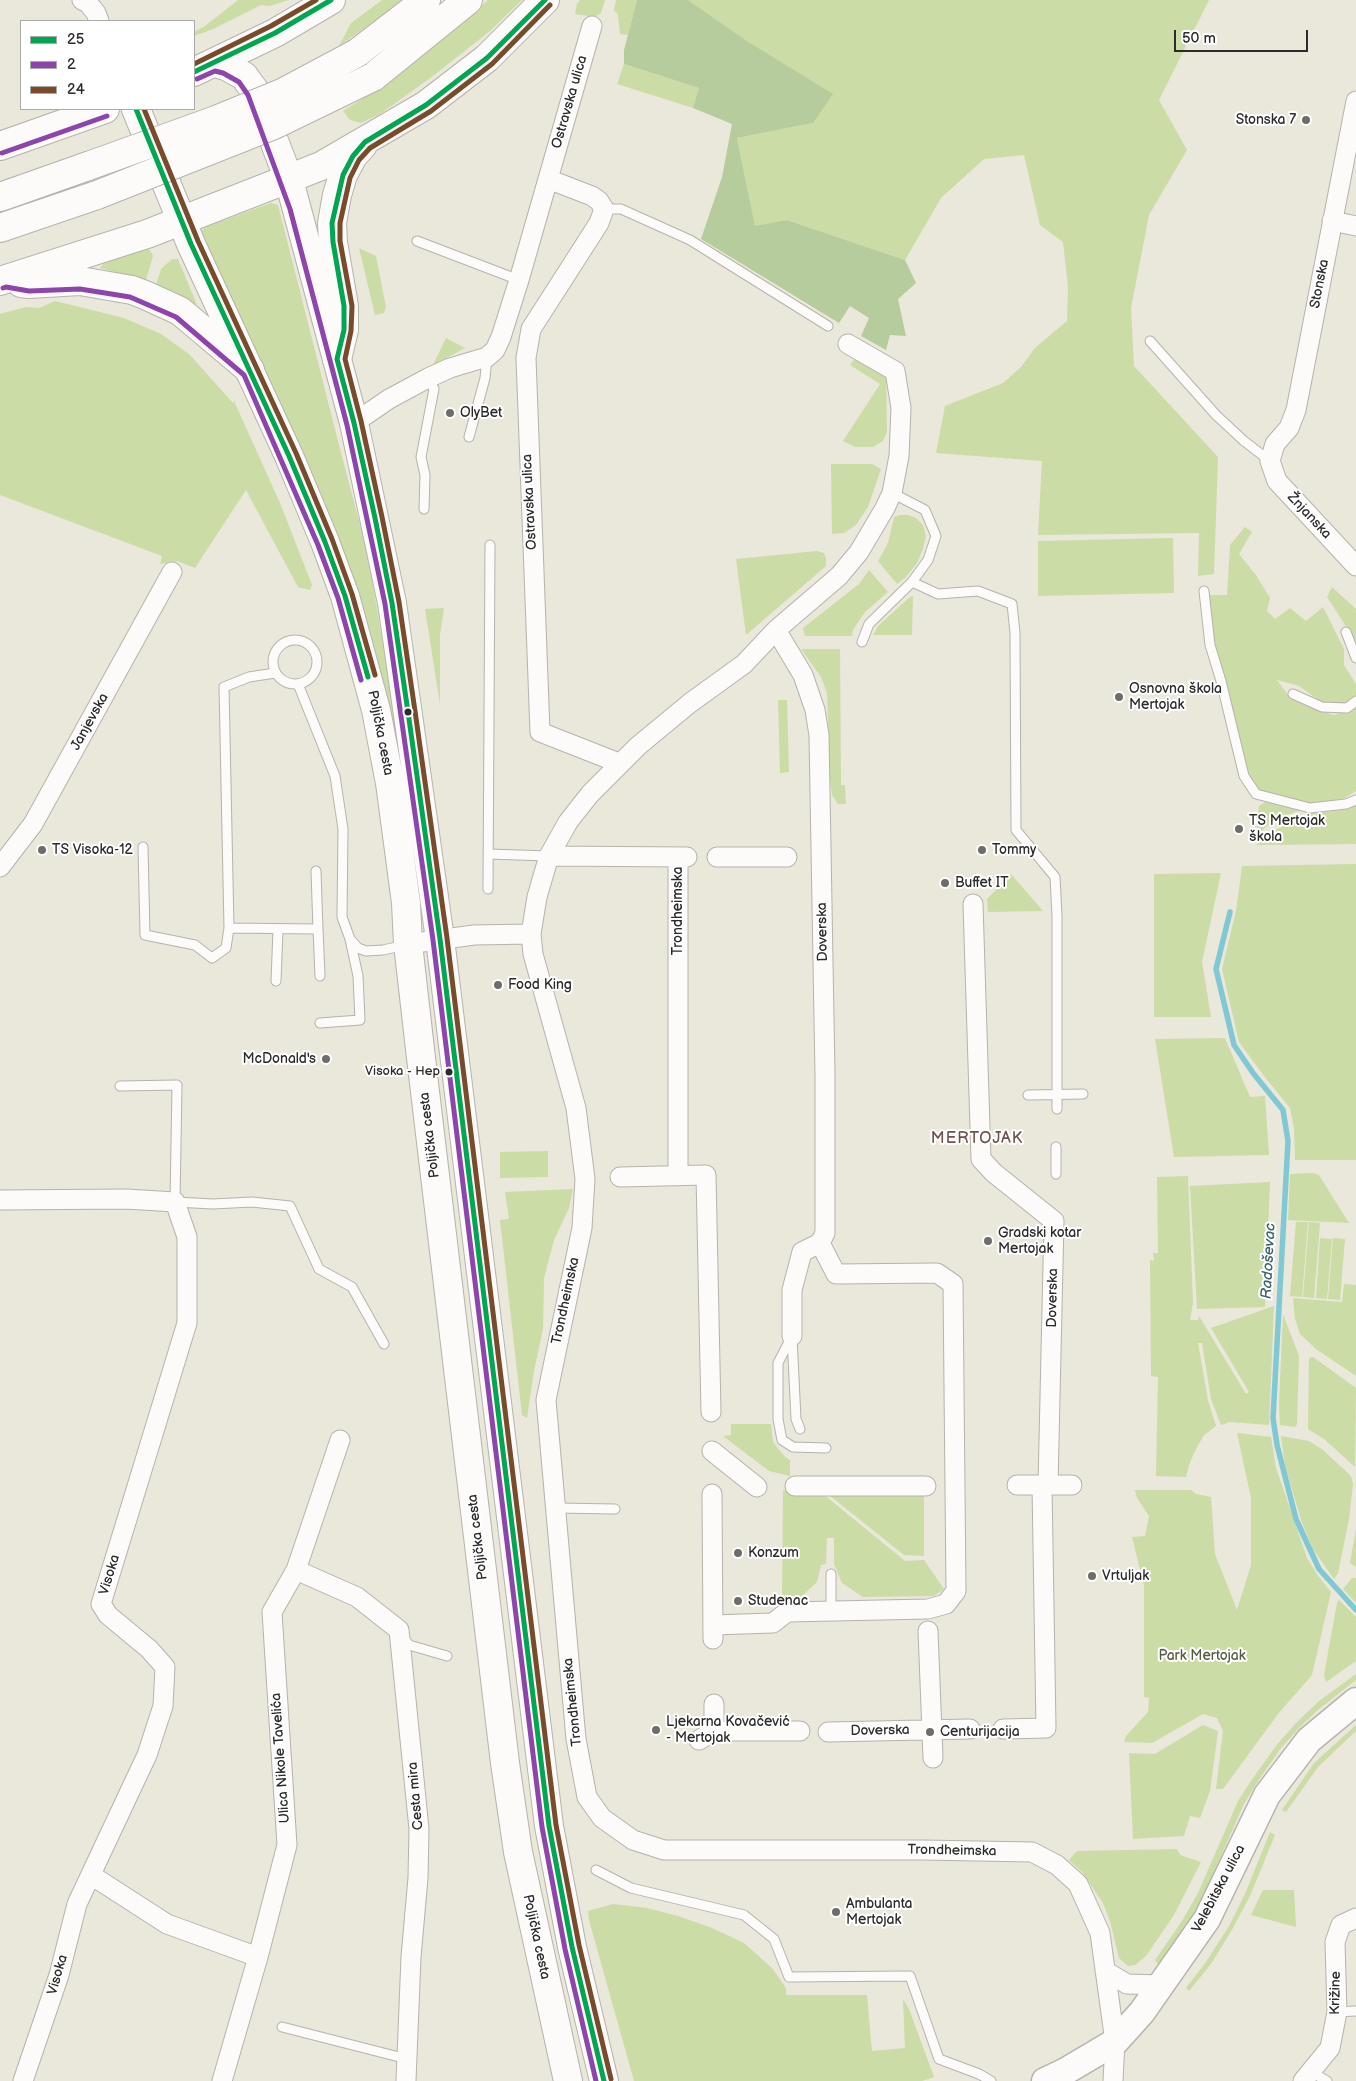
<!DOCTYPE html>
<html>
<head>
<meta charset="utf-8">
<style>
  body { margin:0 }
  #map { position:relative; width:1356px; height:2081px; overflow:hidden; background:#eae7db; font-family:"Balsamiq Sans",sans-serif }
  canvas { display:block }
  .legend { position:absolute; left:20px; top:20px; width:175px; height:90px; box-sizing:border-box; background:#fff; border:1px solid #aaa; margin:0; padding:6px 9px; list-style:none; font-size:15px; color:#2b2b2b }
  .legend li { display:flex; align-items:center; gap:10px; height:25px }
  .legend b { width:25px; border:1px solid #aaa }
  .scale { position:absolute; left:1174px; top:30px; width:134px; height:22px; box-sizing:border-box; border:2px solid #2b2b2b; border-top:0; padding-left:6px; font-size:15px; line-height:18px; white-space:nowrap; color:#2b2b2b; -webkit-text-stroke:4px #fff; paint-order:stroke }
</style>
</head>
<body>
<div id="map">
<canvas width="1356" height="2081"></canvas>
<ul class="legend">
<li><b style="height:6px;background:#00a651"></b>25</li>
<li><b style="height:6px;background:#8e44ad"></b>2</li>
<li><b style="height:6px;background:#7a4b2a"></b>24</li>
</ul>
<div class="scale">50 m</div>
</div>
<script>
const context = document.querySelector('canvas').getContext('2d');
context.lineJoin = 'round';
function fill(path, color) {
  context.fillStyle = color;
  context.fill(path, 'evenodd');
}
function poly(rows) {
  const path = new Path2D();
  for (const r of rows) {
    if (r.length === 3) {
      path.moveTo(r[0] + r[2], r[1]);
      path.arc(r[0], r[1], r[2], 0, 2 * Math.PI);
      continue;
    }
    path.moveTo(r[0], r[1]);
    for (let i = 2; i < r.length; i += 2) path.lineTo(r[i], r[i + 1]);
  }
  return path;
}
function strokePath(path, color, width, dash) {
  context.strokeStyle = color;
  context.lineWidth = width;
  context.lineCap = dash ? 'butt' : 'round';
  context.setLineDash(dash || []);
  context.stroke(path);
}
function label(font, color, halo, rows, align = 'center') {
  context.font = font + ' "Balsamiq Sans",sans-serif';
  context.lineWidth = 4;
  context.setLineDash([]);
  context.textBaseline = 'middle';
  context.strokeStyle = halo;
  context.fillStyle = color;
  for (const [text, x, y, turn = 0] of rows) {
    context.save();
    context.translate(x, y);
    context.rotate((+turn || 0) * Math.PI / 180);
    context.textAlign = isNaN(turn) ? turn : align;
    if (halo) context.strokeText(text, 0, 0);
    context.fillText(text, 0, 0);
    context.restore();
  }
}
fill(poly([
  [238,0,289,0,270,6,261,5,213,29,194,36,194,32,205,26],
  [382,0,404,0,339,46,351,23],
  [488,0,522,0,490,31,433,76,380,114,361,123,350,120,343,111,362,99,460,25],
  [580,0,605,0,601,13,595,17,575,14,577,4],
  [616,0,637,0,628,35,620,34,618,15,614,10],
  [688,0,1209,0,1159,100,1187,150,1149,215,1131,308,1134,366,1218,457,1214,574,1198,576,1199,533,1038,535,1042,461,936,453,945,406,1003,383,1021,367,1035,348,1067,321,1068,287,1063,242,1040,225,1024,155,984,159,941,198,905,260,787,220,755,227,737,138,813,123,750,43],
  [624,64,700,88,693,108,617,84],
  [271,203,278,205,340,449,368,555,398,736,392,737,199,234,205,227],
  [145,248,150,250,153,256,146,280,100,268,103,264],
  [359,248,376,256,386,307,384,313,375,315],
  [172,259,178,259,197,305,175,292,156,285,161,269],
  [55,301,124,318,161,334,189,354,233,403,234,401,280,503,312,585,310,590,298,587,246,490,195,568,177,561,160,564,162,556,0,495,0,314,26,307,39,308],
  [446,338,465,348,433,365],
  [857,356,886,372,887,432,883,441,873,447,855,447,843,441,880,384,850,365],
  [831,464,872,464,881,469,868,507,856,525,844,533,832,534],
  [900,515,908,515,916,518,923,525,926,536,923,549,917,563,905,578,897,584,878,561,888,543,894,517],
  [1245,527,1252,532,1239,554,1256,575,1270,598,1267,611,1275,619,1290,608,1306,621,1323,607,1344,649,1344,665,1356,684,1356,696,1344,705,1323,703,1299,686,1277,680,1291,699,1316,709,1334,715,1356,708,1356,791,1345,798,1310,805,1258,791,1246,774,1213,647,1207,595,1227,595,1230,545],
  [1173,538,1174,593,1038,596,1038,541],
  [817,551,824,553,826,559,826,566,746,635,736,559],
  [869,570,888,592,865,612,853,630,852,636,805,636,803,628,859,584],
  [1332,587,1356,609,1356,651,1347,628,1327,597],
  [913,596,912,635,873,635,878,626,910,597],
  [444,608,440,635,440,704,425,609],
  [801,649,840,649,841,785,845,785,846,804,838,804,832,795,830,779,827,693,821,677],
  [778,700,787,700,789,772,780,773],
  [1265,802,1301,810,1274,820,1256,836,1259,806],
  [1356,805,1356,844,1256,845,1277,829,1308,814,1343,810],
  [1356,864,1356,1160,1295,1160,1294,1128,1290,1108,1264,1076,1239,1042,1222,969,1236,911,1242,866],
  [1221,873,1202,962,1211,1017,1154,1017,1154,874],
  [1011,874,1043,911,988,912,987,899],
  [1225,1038,1250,1097,1265,1096,1269,1155,1174,1157,1155,1039],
  [548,1151,548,1177,500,1178,500,1152],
  [1313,1173,1319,1175,1349,1223,1288,1220,1290,1174],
  [1188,1176,1193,1303,1190,1320,1198,1320,1199,1316,1246,1394,1249,1392,1211,1328,1274,1306,1269,1425,1230,1422,1221,1425,1211,1399,1202,1343,1198,1343,1208,1400,1216,1426,1204,1435,1197,1447,1190,1462,1186,1477,1156,1476,1158,1377,1151,1376,1150,1260,1154,1261,1153,1253,1158,1253,1157,1177],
  [1270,1182,1265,1307,1197,1309,1190,1186],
  [573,1189,569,1208,554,1240,544,1278,543,1329,534,1371,527,1418,522,1415,500,1220,509,1219,505,1192],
  [1296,1222,1308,1222,1302,1297,1290,1296],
  [1309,1222,1320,1223,1314,1298,1303,1297],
  [1320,1238,1332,1239,1327,1299,1316,1298],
  [1333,1238,1345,1239,1340,1300,1328,1299],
  [1344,1284,1356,1285,1356,1376,1316,1349,1300,1334,1295,1319,1293,1298,1342,1302],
  [1283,1314,1299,1356,1297,1424,1295,1427,1280,1425,1279,1404],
  [1313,1357,1356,1388,1355,1467,1324,1439,1308,1429,1309,1358],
  [731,1424,771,1424,773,1442,785,1457,790,1460,790,1476,769,1471,723,1436,731,1435],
  [1237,1433,1271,1437,1276,1468,1307,1558,1318,1576,1331,1592,1312,1675,1278,1714,1223,1789,1216,1789,1223,1731,1217,1718,1203,1714,1152,1743,1124,1742,1126,1736,1148,1712,1149,1698,1144,1697,1144,1586,1132,1537,1145,1536,1149,1516,1137,1498,1135,1490,1191,1490,1196,1494,1211,1497,1215,1554,1237,1610,1251,1565,1251,1498],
  [1281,1436,1309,1441,1323,1450,1351,1476,1353,1484,1349,1519,1338,1573,1334,1579,1313,1549,1302,1523,1285,1466],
  [829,1488,924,1488,924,1556,904,1555,829,1495],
  [783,1490,823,1494,905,1561,924,1560,944,1589,934,1596,863,1597,842,1583,834,1564,834,1538,827,1538,826,1564,821,1565,817,1582,801,1597,782,1597],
  [1356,1528,1356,1567,1350,1563],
  [1352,1578,1356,1578,1356,1603,1343,1589],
  [1339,1600,1356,1617,1356,1661,1326,1682,1324,1675,1337,1603],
  [1356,1674,1356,1680,1319,1709,1300,1727,1281,1748,1258,1781,1244,1804,1204,1894,1188,1923,1158,1964,1155,1960,1182,1921,1198,1893,1238,1801,1253,1778,1276,1746,1296,1723,1319,1701],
  [1203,1725,1218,1731,1210,1791,1200,1818,1190,1816,1184,1836,1133,1839,1129,1753,1155,1754],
  [1356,1725,1356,1731,1318,1767,1286,1812,1282,1810,1314,1763],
  [1270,1832,1275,1835,1250,1896,1233,1928,1211,1964,1189,1991,1186,1988,1206,1962,1229,1926,1245,1894],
  [1177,1849,1180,1855,1201,1862,1174,1915,1146,1956,1135,1965,1128,1966,1119,1958,1110,1921,1103,1903,1082,1872,1069,1860,1077,1851],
  [1263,1890,1294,1890,1296,1927,1251,1915],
  [613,1904,647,1908,678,1916,712,1928,744,1943,772,1968,786,1988,786,1995,867,1995,872,2051,905,2048,903,1999,909,2009,934,2077,922,2081,634,2081,589,1920,588,1911]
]), '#cbdca6');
fill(poly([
  [637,0,688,0,750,43,833,94,813,123,737,138,755,226,787,220,905,260,916,283,898,299,906,336,890,335,886,350,861,336,869,318,850,306,839,323,701,239,722,177,732,124,693,108,699,88,624,64,624,50]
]), '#b7cc9d');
strokePath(poly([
  [1230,912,1216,969,1234,1045,1253,1073,1283,1110,1288,1141,1273,1418,1277,1445,1296,1519,1319,1569,1356,1610]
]), '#80c8d4', 5.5);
const lane = poly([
  [604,209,621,209,690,240,828,326],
  [417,241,519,280],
  [1150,341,1216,415,1244,441,1270,461],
  [469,437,485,378,487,357],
  [892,493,925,510,936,536,928,560,912,582,938,594,978,591,1012,604,1015,633,1016,830,1055,877,1057,916,1057,1109],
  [424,509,425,475,421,457,434,389,428,378],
  [1204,591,1210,645,1221,681,1244,776,1256,794,1310,808,1346,804,1356,800],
  [1346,632,1356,658],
  [295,662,22],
  [862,642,869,624,912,582],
  [298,684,335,776,343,829,342,917,350,939,358,976,360,1020,320,1023],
  [1293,694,1322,707,1347,708,1356,701],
  [143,847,145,935,195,945,212,958,226,948,229,928,224,687,249,677,275,673],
  [488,854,549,856],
  [488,889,490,545],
  [229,928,318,929,316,871],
  [318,929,320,976],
  [351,940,358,948,366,951,383,950,406,945],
  [276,981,278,930],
  [120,1086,177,1085,175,1202,213,1204,252,1202,290,1206,319,1269,352,1287,384,1344],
  [1028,1095,1083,1094],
  [1056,1174,1056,1147],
  [792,1336,778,1363,778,1419,782,1440,793,1447,826,1448],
  [792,1337,796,1419,800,1429],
  [557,1508,615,1509],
  [831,1574,831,1611],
  [403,1637,409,1645,447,1656],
  [596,1870,631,1888,744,1915,774,1939,789,1977,910,1976,939,2059,979,2074,991,2081],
  [1337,2012,1356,2011],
  [282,2027,407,2059],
  [1311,2072,1327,2081]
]);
const street = poly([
  [82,0,88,3,96,13,99,21],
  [1356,101,1296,410,1289,428,1275,444,1270,461,1277,481,1356,566],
  [548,179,592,196,599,201,604,209,599,223,531,329,526,358,540,732,619,763],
  [1332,221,1356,226],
  [848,344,895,371,901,408,899,456,892,493,885,508,859,552,839,576,776,630,744,664,690,703,638,746,590,794,568,822,549,856,537,897,531,934,533,954,576,1108,585,1179,582,1228,546,1400,576,1739,587,1797,602,1818,633,1840,664,1850,923,1850,1032,1852,1057,1865,1078,1884,1100,1933,1115,2042,1113,2081],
  [354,423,389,399,428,378,450,368,487,357,495,350,501,337,519,280,592,26],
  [776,630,803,675,815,710,819,735,825,1075,825,1233,820,1243,802,1252,792,1290,792,1336],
  [549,856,687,857],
  [678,857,678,1176],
  [717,857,787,857],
  [0,867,33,824,172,572],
  [973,904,981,1159,994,1173,1054,1221,1048,1485],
  [408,944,474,935,531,934],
  [620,1177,706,1175,711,1412],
  [0,1200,126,1199,175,1202,187,1237,187,1323,101,1604,108,1615,149,1649,165,1667,163,1706,147,1755,77,1904,59,1975,23,2081],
  [712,1451,757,1487],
  [1017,1485,1072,1485],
  [795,1486,926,1486],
  [712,1494,713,1639],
  [296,1570,357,1597,399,1630,419,1829,418,1878,411,1957,406,2081],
  [713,1625,773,1623,787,1612,928,1609,946,1604,956,1591,953,1284,937,1273,836,1274,820,1243],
  [928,1631,933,1758],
  [714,1704,714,1731],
  [1003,1729,1046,1728,1042,1485],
  [828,1732,970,1729],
  [699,1740,714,1731,800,1731],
  [91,1875,167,1924,258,1957],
  [1105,1971,1127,1984,1162,1985],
  [222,2081,258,1957,287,1845,272,1612,296,1570,340,1440],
  [1303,2081,1330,2048,1337,2012,1335,1942,1341,1925,1356,1918]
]);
const secondary = poly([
  [1045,2081,1066,2071,1115,2042,1142,2012,1207,1919,1267,1795,1309,1740,1356,1701]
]);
const primary = poly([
  [214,63,226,66,244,76,255,91,289,180,354,423,392,603,440,939,549,1826,572,1947,604,2081],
  [136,109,191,244,289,456,325,542,345,596,376,710,390,783,406,903,408,944,421,1058,505,1763,518,1852,568,2081]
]);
const highway = poly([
  [357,53,426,0],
  [194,72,275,33,331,0],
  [373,77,468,0],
  [0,146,105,109],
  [0,197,88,166],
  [0,228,97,195],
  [0,281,147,234,321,166,426,105,487,58,545,0],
  [21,283,29,284,80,281,132,290,145,295,180,311,250,370],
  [337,359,344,330,344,306,333,242,332,223,337,195,343,175,353,156,363,145]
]);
strokePath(lane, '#b5b3ac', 11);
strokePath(street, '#b5b3ac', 21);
strokePath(secondary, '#b5b3ac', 29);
strokePath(primary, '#b5b3ac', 30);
strokePath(highway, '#b5b3ac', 30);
strokePath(lane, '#fcfbfa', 9);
strokePath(street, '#fcfbfa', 19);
strokePath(secondary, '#fcfbfa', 26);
strokePath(primary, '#fcfbfa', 28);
strokePath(highway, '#fcfbfa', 28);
const highwayBridge = poly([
  [88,166,216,120,282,93,357,53],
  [97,195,274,125,373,77]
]);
strokePath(highwayBridge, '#b5b3ac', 30, []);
strokePath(highwayBridge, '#fcfbfa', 28);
strokePath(poly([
  [545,0,487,58,426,105,365,142,353,156,343,175,332,223,333,242,344,306,344,330,337,359,354,423,375,518,392,603,408,712,440,939,549,1826,572,1947,604,2081],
  [194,72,275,33,331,0],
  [136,109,191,244,289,456,325,542,345,596,368,677]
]), '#00a651', 5);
strokePath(poly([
  [197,79,215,71,223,73,239,82,248,95,290,209,347,425,385,604,433,940,542,1827,565,1949,596,2081],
  [2,153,107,116],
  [3,288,6,287,29,291,80,289,130,297,176,317,244,375,318,545,338,598,361,680]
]), '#8e44ad', 5);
strokePath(poly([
  [550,5,492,64,431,111,370,148,359,160,350,178,340,223,340,241,352,306,351,331,345,359,361,421,382,517,399,602,415,711,447,938,556,1825,579,1945,611,2079],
  [194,64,271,26,316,0],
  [144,109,198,241,296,453,332,539,352,594,375,675]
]), '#7a4b2a', 5);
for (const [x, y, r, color] of [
  [1306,120,5,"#6e6d69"],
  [450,413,5,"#6e6d69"],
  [1119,697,5,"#6e6d69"],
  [408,712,4.5,"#2b2b2b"],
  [1239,829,5,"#6e6d69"],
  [42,850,5,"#6e6d69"],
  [982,850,5,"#6e6d69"],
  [945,883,5,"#6e6d69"],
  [498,985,5,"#6e6d69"],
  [326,1059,5,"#6e6d69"],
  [449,1072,4.5,"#2b2b2b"],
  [988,1241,5,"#6e6d69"],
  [738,1553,5,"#6e6d69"],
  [1092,1576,5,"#6e6d69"],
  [738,1601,5,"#6e6d69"],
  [656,1730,5,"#6e6d69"],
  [930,1732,5,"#6e6d69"],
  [836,1912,5,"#6e6d69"]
]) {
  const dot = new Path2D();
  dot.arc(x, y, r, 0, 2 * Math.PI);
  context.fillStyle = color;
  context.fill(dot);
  strokePath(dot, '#fff', 2);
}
label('13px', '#2b2b2b', '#fff', [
  ["Visoka - Hep",440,1072]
], 'right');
label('14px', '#2b2b2b', '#fff', [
  ["Ostravska ulica",570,102,-74],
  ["Stonska",1320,284,-79],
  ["Ostravska ulica",530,502,-93],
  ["Žnjanska",1309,516,47],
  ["Janjevska",90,722,-61],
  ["Poljička cesta",380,733,79],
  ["Trondheimska",678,911,-90],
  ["Doverska",823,932,-91],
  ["Poljička cesta",430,1135,-97],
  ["Doverska",1053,1298,-89],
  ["Trondheimska",566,1301,-78],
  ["Poljička cesta",478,1537,-97],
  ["Visoka",110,1575,-73],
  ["Trondheimska",573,1702,-96],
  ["Doverska",880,1731,-1],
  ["Ulica Nikole Tavelića",281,1758,-94],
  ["Cesta mira",416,1796,-95],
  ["Trondheimska",952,1851,1],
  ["Velebitska ulica",1219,1889,-62],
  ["Poljička cesta",536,1937,78],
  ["Visoka",58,1975,-74],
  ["Križine",1336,1993,-89]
]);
label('14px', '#2b2b2b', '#fff', [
  ["Stonska 7",1296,120,"right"],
  ["OlyBet",460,413],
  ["Osnovna škola",1129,689],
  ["Mertojak",1129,705],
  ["TS Mertojak",1249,821],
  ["škola",1249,837],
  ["TS Visoka-12",52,850],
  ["Tommy",992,850],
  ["Buffet IT",955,883],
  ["Food King",508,985],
  ["McDonald's",316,1059,"right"],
  ["Gradski kotar",998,1233],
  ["Mertojak",998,1249],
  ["Konzum",748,1553],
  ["Vrtuljak",1102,1576],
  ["Studenac",748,1601],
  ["Ljekarna Kovačević",666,1722],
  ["- Mertojak",666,1738],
  ["Centurijacija",940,1732],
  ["Ambulanta",846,1904],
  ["Mertojak",846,1920]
], 'left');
label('14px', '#545d43', '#fff', [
  ["Park Mertojak",1202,1656]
]);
label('italic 15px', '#3b646d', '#fff', [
  ["Radoševac",1269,1261,-87]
]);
context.letterSpacing = '1px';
label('16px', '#6c534c', '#fff', [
  ["MERTOJAK",977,1139]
]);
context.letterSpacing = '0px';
</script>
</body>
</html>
